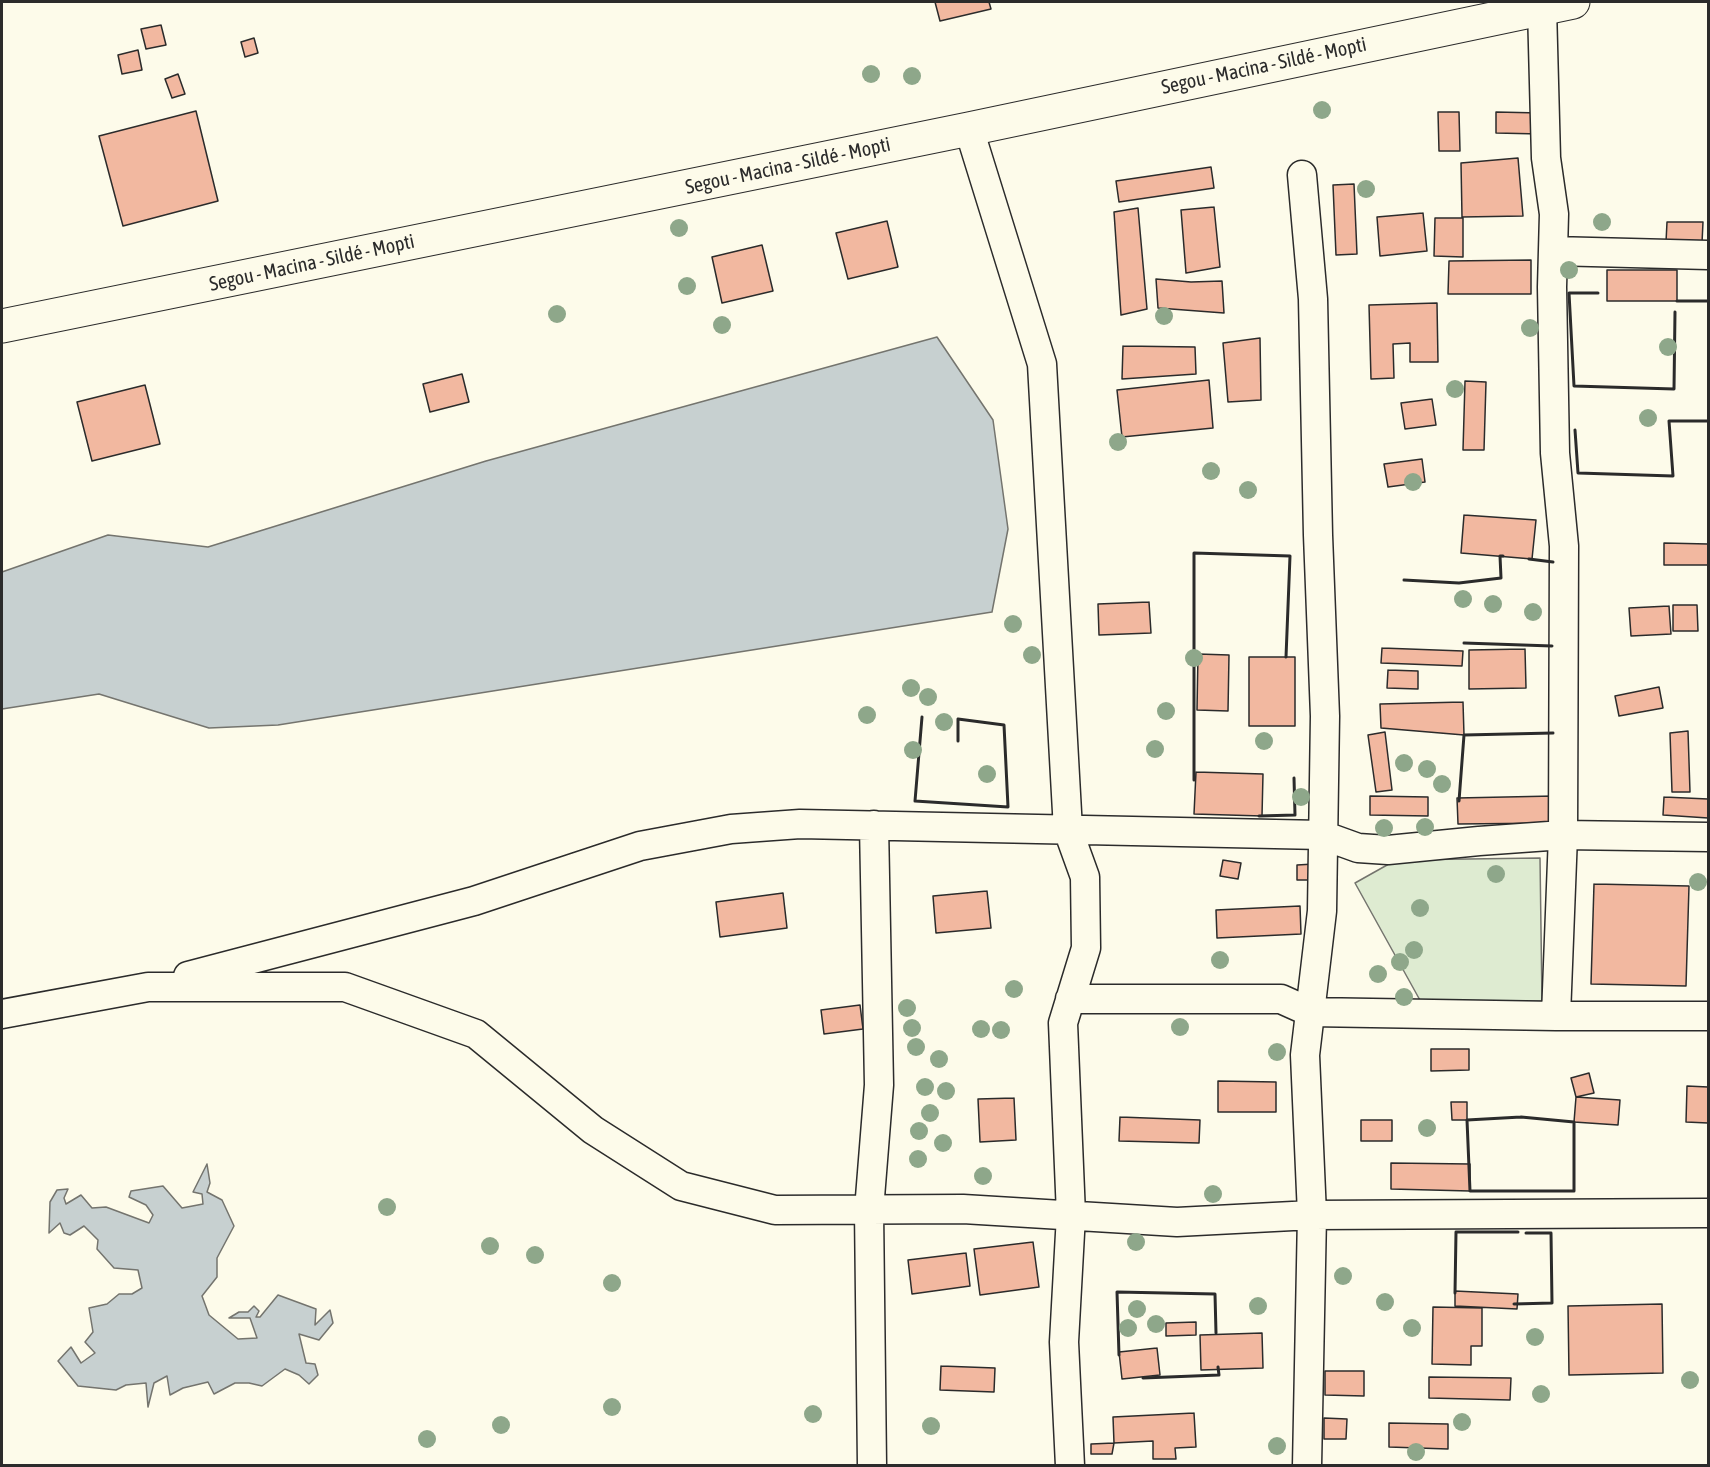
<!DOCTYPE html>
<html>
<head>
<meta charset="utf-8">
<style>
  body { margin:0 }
  #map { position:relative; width:1710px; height:1467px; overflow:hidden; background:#fdfbea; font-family:"Asap Condensed",sans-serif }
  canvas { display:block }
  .frame { position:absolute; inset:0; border:3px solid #2b2b2b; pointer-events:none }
</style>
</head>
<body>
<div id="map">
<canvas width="1710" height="1467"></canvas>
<div class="frame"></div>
</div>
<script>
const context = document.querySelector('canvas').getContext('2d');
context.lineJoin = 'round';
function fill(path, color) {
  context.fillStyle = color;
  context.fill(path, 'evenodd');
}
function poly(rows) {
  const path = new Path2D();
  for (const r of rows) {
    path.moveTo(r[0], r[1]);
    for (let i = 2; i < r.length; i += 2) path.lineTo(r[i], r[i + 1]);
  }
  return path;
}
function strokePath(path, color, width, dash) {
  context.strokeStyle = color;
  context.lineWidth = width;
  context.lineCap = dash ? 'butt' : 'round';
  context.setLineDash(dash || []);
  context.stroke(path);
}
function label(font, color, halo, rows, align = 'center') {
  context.font = font + ' "Asap Condensed",sans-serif';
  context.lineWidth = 4.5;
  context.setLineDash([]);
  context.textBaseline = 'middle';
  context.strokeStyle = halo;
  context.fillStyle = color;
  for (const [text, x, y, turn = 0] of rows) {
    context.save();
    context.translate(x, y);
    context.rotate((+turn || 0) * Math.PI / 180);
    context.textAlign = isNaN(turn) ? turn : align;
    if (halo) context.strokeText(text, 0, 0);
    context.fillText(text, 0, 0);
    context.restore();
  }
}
const green = poly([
  [1540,858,1542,1001,1421,1002,1355,883,1396,860,1540,858]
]);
fill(green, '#deebd1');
strokePath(green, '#74746e', 1.5);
const water = poly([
  [937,337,993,420,1008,529,992,612,278,725,209,728,99,694,2,709,2,572,108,535,208,547,486,461,937,337],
  [207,1164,210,1183,207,1192,222,1200,234,1226,217,1258,217,1277,202,1296,209,1315,238,1339,257,1338,250,1318,229,1318,239,1312,248,1312,254,1306,259,1311,256,1317,260,1317,278,1295,316,1309,315,1325,330,1310,333,1323,319,1340,299,1334,306,1363,315,1364,318,1375,309,1384,299,1375,285,1369,262,1386,249,1383,235,1383,214,1394,208,1382,183,1388,170,1395,167,1376,154,1383,148,1407,146,1383,126,1385,116,1390,78,1386,58,1361,71,1347,81,1363,95,1353,85,1342,93,1332,89,1308,107,1304,119,1294,132,1294,142,1288,138,1270,114,1268,97,1249,98,1240,84,1226,70,1235,64,1233,60,1223,49,1233,50,1202,57,1190,68,1189,64,1198,66,1204,81,1195,92,1208,106,1207,149,1223,153,1215,146,1205,129,1197,131,1191,163,1186,182,1208,203,1204,202,1194,193,1192,207,1164]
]);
fill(water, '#c7d0d0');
strokePath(water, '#74746e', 1.5);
const building = poly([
  [935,2,989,2,991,9,940,21,935,2],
  [161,25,166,45,146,49,141,29,161,25],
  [254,38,258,53,245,57,241,42,254,38],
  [138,50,142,70,122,74,118,55,138,50],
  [178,74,185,94,172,98,165,79,178,74],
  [196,111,218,201,123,226,99,136,196,111],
  [1438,112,1459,112,1460,151,1439,151,1438,112],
  [1496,112,1540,113,1540,134,1496,133,1496,112],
  [1518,158,1523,216,1462,217,1461,163,1518,158],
  [1211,167,1214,188,1119,202,1116,181,1211,167],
  [1354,184,1357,254,1336,255,1333,185,1354,184],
  [1214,207,1220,267,1186,273,1181,210,1214,207],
  [1138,208,1147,309,1121,315,1114,212,1138,208],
  [1423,213,1427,251,1380,256,1377,217,1423,213],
  [1435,218,1463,218,1463,257,1434,256,1435,218],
  [887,221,898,267,848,279,836,233,887,221],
  [1667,222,1703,222,1702,243,1666,242,1667,222],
  [762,245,773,291,722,303,712,257,762,245],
  [1531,260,1531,294,1448,294,1449,261,1531,260],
  [1607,270,1677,270,1677,301,1607,301,1607,270],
  [1156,279,1191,282,1222,281,1224,313,1158,308,1156,279],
  [1437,303,1438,362,1410,362,1410,343,1393,344,1394,378,1371,379,1369,305,1437,303],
  [1260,338,1261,400,1228,402,1223,343,1260,338],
  [1123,346,1195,347,1196,374,1122,379,1123,346],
  [462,374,469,402,430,412,423,384,462,374],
  [1209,380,1213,428,1122,437,1117,390,1209,380],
  [1465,381,1486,382,1484,450,1463,450,1465,381],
  [145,385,160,444,92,461,77,402,145,385],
  [1432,399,1436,425,1405,429,1401,403,1432,399],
  [1422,459,1425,482,1388,487,1384,464,1422,459],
  [1464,515,1536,520,1532,559,1461,553,1464,515],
  [1664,543,1708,544,1708,565,1664,565,1664,543],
  [1149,602,1151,633,1099,635,1098,604,1149,602],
  [1673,605,1697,605,1698,631,1673,631,1673,605],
  [1669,606,1671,634,1631,636,1629,608,1669,606],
  [1382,648,1463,651,1462,666,1381,663,1382,648],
  [1525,649,1526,688,1469,689,1469,650,1525,649],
  [1198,654,1229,655,1228,711,1197,710,1198,654],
  [1249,657,1295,657,1295,726,1249,726,1249,657],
  [1388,670,1418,671,1418,689,1387,688,1388,670],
  [1659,687,1663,708,1619,716,1615,696,1659,687],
  [1463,702,1464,735,1381,728,1380,704,1463,702],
  [1688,731,1690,792,1672,792,1670,733,1688,731],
  [1385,732,1392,790,1376,792,1368,735,1385,732],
  [1196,772,1263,774,1262,816,1194,814,1196,772],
  [1370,796,1428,797,1428,816,1370,815,1370,796],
  [1554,796,1554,823,1458,824,1457,798,1554,796],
  [1664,797,1708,799,1708,818,1663,815,1664,797],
  [1223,860,1241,863,1238,879,1220,876,1223,860],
  [1314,864,1315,880,1297,880,1297,865,1314,864],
  [1594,884,1689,886,1686,986,1591,984,1594,884],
  [987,891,991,928,936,933,933,896,987,891],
  [783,893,787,928,720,937,716,902,783,893],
  [1300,906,1301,934,1217,938,1216,910,1300,906],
  [860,1005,863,1029,824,1034,821,1010,860,1005],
  [1431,1049,1469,1049,1469,1070,1431,1071,1431,1049],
  [1589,1073,1594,1093,1576,1097,1571,1078,1589,1073],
  [1218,1081,1276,1082,1276,1112,1218,1112,1218,1081],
  [1687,1086,1708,1087,1708,1123,1686,1122,1687,1086],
  [1576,1097,1620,1100,1618,1125,1574,1122,1576,1097],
  [1014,1098,1016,1140,980,1142,978,1099,1014,1098],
  [1451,1102,1467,1102,1467,1120,1452,1120,1451,1102],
  [1120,1117,1200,1120,1199,1143,1119,1141,1120,1117],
  [1361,1120,1392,1120,1392,1141,1361,1141,1361,1120],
  [1391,1163,1470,1164,1470,1191,1391,1189,1391,1163],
  [1033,1242,1039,1287,980,1295,974,1249,1033,1242],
  [966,1253,970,1286,912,1294,908,1260,966,1253],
  [1455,1291,1518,1294,1517,1309,1455,1306,1455,1291],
  [1662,1304,1663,1373,1569,1375,1568,1306,1662,1304],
  [1433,1307,1482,1308,1482,1346,1471,1346,1471,1365,1432,1364,1433,1307],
  [1196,1322,1196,1335,1166,1336,1166,1323,1196,1322],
  [1262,1333,1263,1368,1201,1370,1200,1335,1262,1333],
  [1157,1348,1160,1375,1122,1379,1119,1352,1157,1348],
  [941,1366,995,1368,994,1392,940,1390,941,1366],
  [1325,1371,1364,1371,1364,1396,1325,1395,1325,1371],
  [1429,1377,1511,1378,1510,1400,1429,1398,1429,1377],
  [1194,1413,1196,1447,1175,1448,1176,1459,1153,1459,1153,1441,1114,1443,1113,1417,1194,1413],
  [1324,1418,1347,1419,1346,1439,1324,1439,1324,1418],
  [1389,1423,1448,1424,1448,1449,1389,1447,1389,1423],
  [1114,1443,1112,1454,1091,1454,1091,1444,1114,1443]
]);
fill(building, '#f2b8a0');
strokePath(building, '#2b2b2b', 1.5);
const minor = poly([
  [1542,8,1546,158,1554,214,1552,287,1555,453,1564,546,1563,835,1556,1016],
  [969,129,1042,364,1068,830,1085,877,1086,948,1063,1023,1071,1215,1064,1342,1070,1466],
  [1302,175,1313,299,1318,535,1325,716,1322,911,1305,1055,1312,1215,1307,1466],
  [1553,251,1708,255],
  [188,976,474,901,640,846,731,829,800,824,1322,835,1358,848,1388,850,1479,841,1563,835,1708,837],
  [1070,999,1281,999,1310,1012,1556,1016,1708,1016],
  [2,1014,148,987,345,987,476,1034,593,1130,681,1186,775,1210,963,1209,1177,1222,1312,1215,1708,1213],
  [872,1466,869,1210,879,1085,874,825]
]);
const primary = poly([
  [2,326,969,129,1573,2]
]);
strokePath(minor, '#2b2b2b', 31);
strokePath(primary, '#2b2b2b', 35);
strokePath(minor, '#fdfbea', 28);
strokePath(primary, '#fdfbea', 33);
strokePath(poly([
  [1598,293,1569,293,1574,386,1674,389,1675,312],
  [1677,301,1708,301],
  [1575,430,1578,473,1673,476,1669,421,1708,421],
  [1529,559,1553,562],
  [1404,580,1459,583,1501,578,1500,556,1503,556],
  [1464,643,1552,646],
  [922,717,915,801,1008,807,1004,725,958,719,958,741],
  [1194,780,1194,553,1290,556,1286,657],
  [1459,801,1464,735,1553,733],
  [1259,816,1295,815,1294,778],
  [1521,1117,1574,1122,1574,1191,1470,1191,1467,1120,1521,1117],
  [1455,1293,1456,1232,1518,1232],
  [1514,1304,1552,1303,1551,1233,1526,1233],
  [1119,1355,1117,1292,1215,1294,1216,1333],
  [1143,1378,1219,1375,1218,1367]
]), '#2b2b2b', 3);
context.fillStyle = '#8ea78a';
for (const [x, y] of [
  [871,74],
  [912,76],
  [1322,110],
  [1366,189],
  [1602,222],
  [679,228],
  [1569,270],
  [687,286],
  [557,314],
  [1164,316],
  [722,325],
  [1530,328],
  [1668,347],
  [1455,389],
  [1648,418],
  [1118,442],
  [1211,471],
  [1413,482],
  [1248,490],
  [1463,599],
  [1493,604],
  [1533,612],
  [1013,624],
  [1032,655],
  [1194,658],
  [911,688],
  [928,697],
  [1166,711],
  [867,715],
  [944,722],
  [1264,741],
  [1155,749],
  [913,750],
  [1404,763],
  [1427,769],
  [987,774],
  [1442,784],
  [1301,797],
  [1425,827],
  [1384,828],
  [1496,874],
  [1698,882],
  [1420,908],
  [1414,950],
  [1220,960],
  [1400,962],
  [1378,974],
  [1014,989],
  [1404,997],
  [907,1008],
  [1180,1027],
  [912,1028],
  [981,1029],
  [1001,1030],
  [916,1047],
  [1277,1052],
  [939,1059],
  [925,1087],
  [946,1091],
  [930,1113],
  [1427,1128],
  [919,1131],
  [943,1143],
  [918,1159],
  [983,1176],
  [1213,1194],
  [387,1207],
  [1136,1242],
  [490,1246],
  [535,1255],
  [1343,1276],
  [612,1283],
  [1385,1302],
  [1258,1306],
  [1137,1309],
  [1156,1324],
  [1128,1328],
  [1412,1328],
  [1535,1337],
  [1690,1380],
  [1541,1394],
  [612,1407],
  [813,1414],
  [1462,1422],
  [501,1425],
  [931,1426],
  [427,1439],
  [1277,1446],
  [1416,1452]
]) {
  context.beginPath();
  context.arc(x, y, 9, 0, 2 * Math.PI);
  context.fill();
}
label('20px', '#2b2b2b', '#fdfbea', [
  ["Segou - Macina - Sildé - Mopti",1264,66,-12],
  ["Segou - Macina - Sildé - Mopti",788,166,-12],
  ["Segou - Macina - Sildé - Mopti",312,263,-12]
]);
</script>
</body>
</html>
